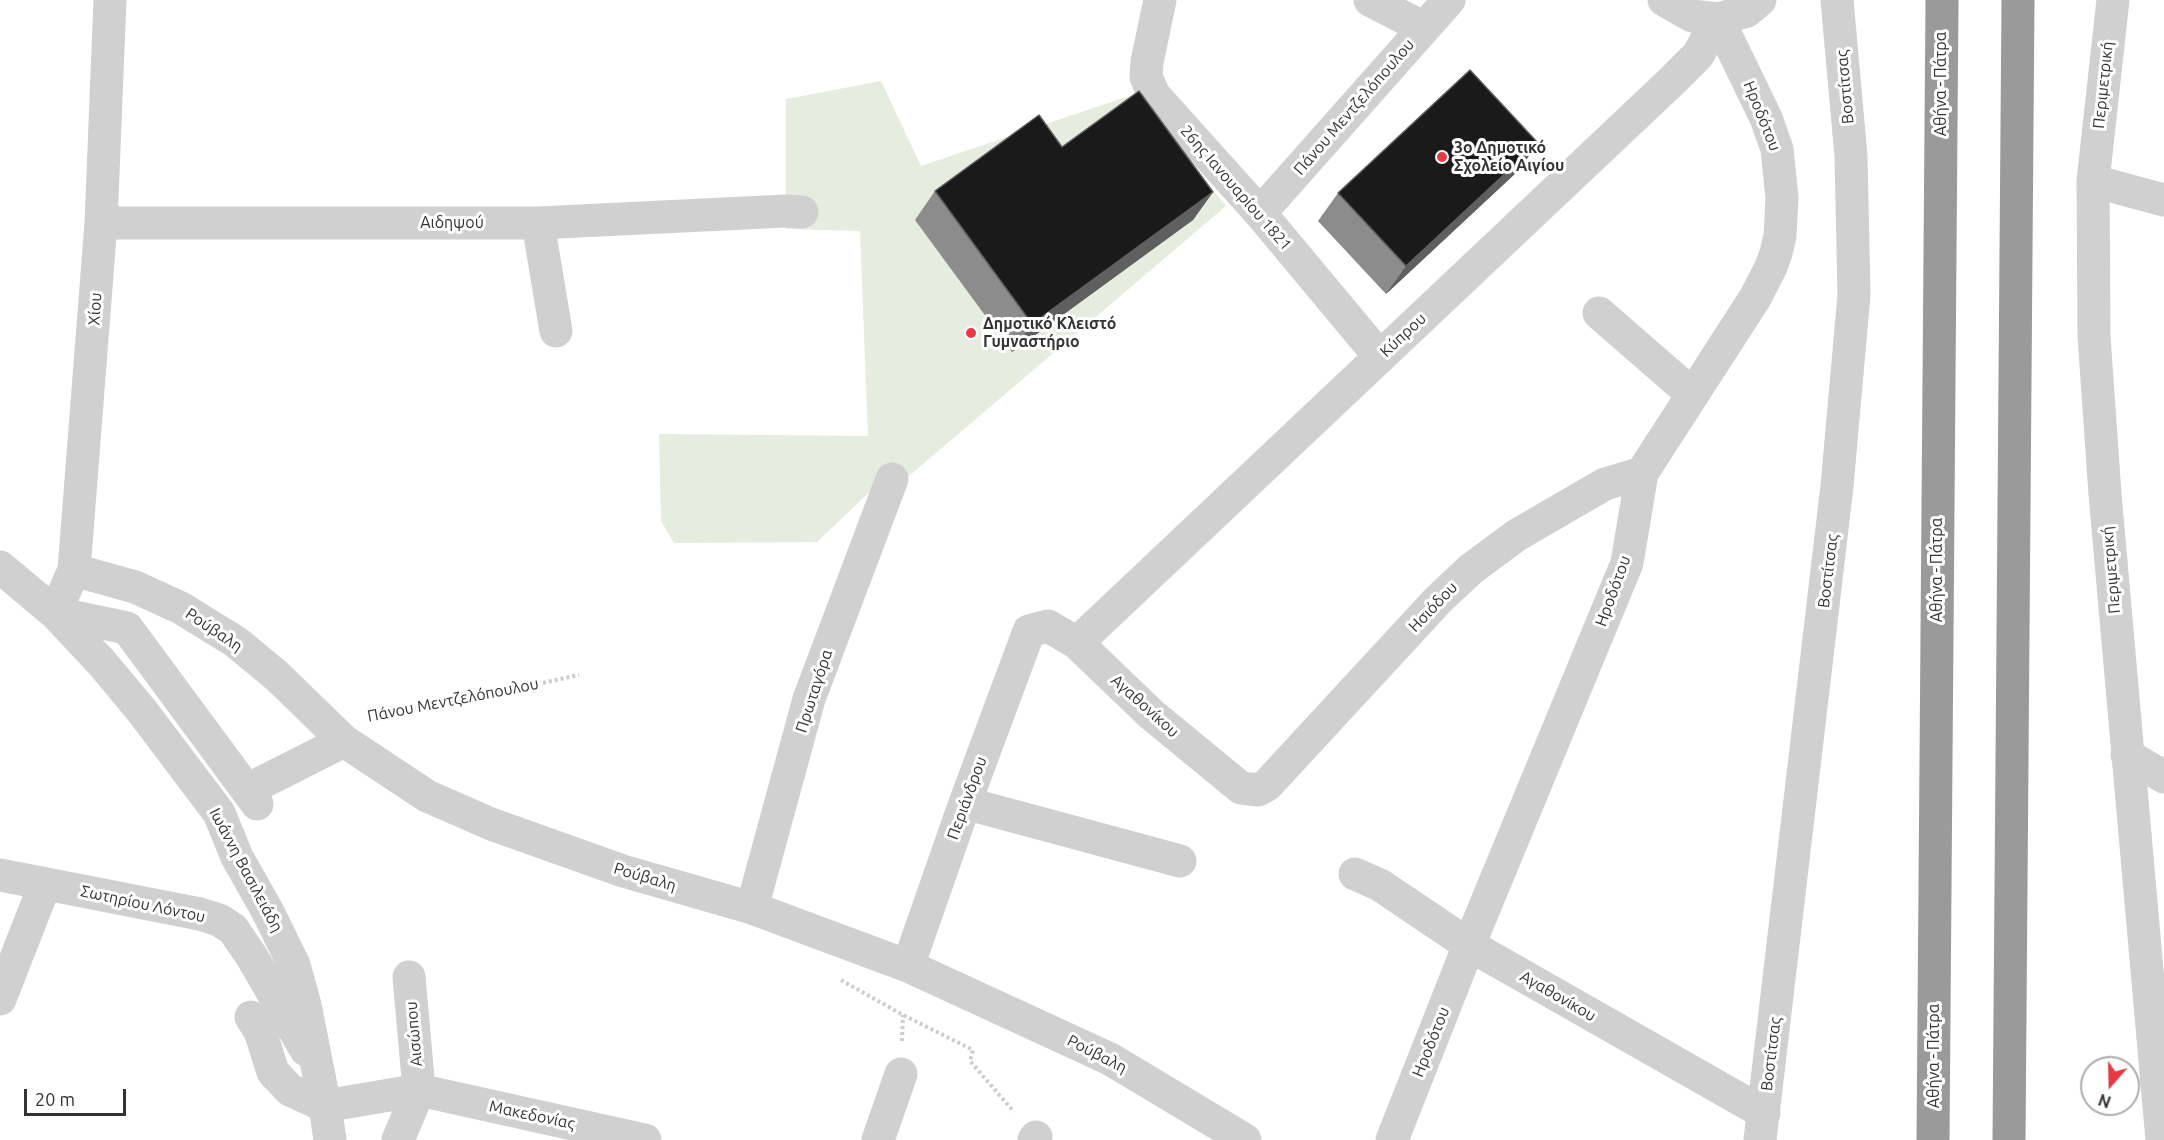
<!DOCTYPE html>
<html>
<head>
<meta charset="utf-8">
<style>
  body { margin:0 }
  #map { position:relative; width:2164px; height:1140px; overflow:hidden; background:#fff; font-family:Ubuntu,sans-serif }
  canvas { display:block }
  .north { position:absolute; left:2080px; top:1056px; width:60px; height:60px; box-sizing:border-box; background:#fff; border:2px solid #adadad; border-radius:50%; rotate:200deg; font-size:16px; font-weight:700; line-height:24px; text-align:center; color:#333 }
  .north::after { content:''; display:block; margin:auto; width:21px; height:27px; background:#e63946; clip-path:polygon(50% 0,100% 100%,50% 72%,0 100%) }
  .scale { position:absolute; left:24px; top:1089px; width:102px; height:27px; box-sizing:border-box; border:3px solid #333; border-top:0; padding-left:8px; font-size:18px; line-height:21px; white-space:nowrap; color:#333; -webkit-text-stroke:4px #fff; paint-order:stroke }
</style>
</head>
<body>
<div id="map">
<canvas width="2164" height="1140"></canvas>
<div class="north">N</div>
<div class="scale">20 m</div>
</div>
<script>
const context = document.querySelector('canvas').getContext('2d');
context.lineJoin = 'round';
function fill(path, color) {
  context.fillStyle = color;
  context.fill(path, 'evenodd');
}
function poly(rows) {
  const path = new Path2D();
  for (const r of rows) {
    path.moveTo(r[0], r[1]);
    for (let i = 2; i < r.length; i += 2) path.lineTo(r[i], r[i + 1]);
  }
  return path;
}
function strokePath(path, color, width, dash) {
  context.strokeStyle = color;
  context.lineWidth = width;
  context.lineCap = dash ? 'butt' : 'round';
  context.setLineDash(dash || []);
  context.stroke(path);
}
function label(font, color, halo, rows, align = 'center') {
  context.font = font + ' Ubuntu,sans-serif';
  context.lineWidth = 6;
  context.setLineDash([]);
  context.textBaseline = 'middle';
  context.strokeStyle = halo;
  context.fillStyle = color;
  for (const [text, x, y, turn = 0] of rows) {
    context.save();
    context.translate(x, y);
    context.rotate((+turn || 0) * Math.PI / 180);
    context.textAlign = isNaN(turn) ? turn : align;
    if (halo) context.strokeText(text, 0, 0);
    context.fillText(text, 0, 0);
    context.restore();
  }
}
fill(poly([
  [881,81,921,166,1132,95,1226,206,896,487,880,482,817,542,674,543,661,521,659,434,868,436,860,231,786,229,786,99]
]), '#e6ecdf');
strokePath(poly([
  [366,715,446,704,579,675],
  [841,980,903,1015,973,1050,970,1061,1014,1112],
  [902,1041,903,1015]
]), '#cdcdcd', 4, [3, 3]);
strokePath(poly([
  [110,0,101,223,74,570,55,613,127,628,257,804],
  [1160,0,1147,62,1146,77,1154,95,1260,213,1380,357],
  [1370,0,1424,28],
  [1664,0,1692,16,1718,19,1747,11,1760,0],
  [2113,0,2093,181,2094,336,2105,494,2162,1140],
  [2093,181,2164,200],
  [1260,213,1449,0],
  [101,223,538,223,786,211,802,212],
  [538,223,556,331],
  [1599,313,1692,394],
  [0,567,55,613,102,663,142,711,219,813,237,857,268,912,294,965,305,1005,325,1106,330,1140],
  [74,570,135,587,181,608,236,642,277,676,344,741,427,796,491,824,623,871,752,908,908,966,1110,1059,1245,1140],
  [1077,643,1672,81,1698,55,1718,19],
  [2127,755,2164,777],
  [247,790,344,741],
  [965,803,1180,861],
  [1355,874,1380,885,1469,945,1764,1113],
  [0,875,200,914,219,920,233,929,252,957,306,1050],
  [752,908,809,699,892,479],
  [908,966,965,803,1029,631,1048,626,1077,643,1151,714,1241,788,1258,790,1267,785,1438,600,1471,569,1517,535,1605,484,1642,473],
  [0,999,45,884],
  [251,1017,260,1031,273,1072,290,1090,325,1106,419,1090,645,1140],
  [398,1140,419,1090,409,977],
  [878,1140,901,1074],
  [1034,1140,1036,1137],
  [1392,1140,1469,945,1627,563,1642,473,1755,298,1771,267,1776,253,1780,236,1782,198,1777,149,1766,118,1718,19],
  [1760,1140,1837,486,1854,295,1851,156,1837,0]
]), '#d0d0d0', 33);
strokePath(poly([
  [1933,1140,1942,0],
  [2009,1140,2018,0]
]), '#9a9a9a', 33);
fill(poly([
  [1538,143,1518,171,1386,294,1318,221,1338,193],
  [1062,147,1213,192,1193,220,1012,352,915,220,935,191]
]), '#8c8c8c');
fill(poly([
  [1538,143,1518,171,1386,294,1406,266],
  [1213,192,1193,220,1012,352,1032,324]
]), '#5f5f5f');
const building = poly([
  [1470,70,1538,143,1406,266,1338,193,1470,70],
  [1139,91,1213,192,1032,324,935,191,1039,115,1062,147,1139,91]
]);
fill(building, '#1a1a1a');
strokePath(building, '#5f5f5f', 1.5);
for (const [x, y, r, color] of [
  [1442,157,6,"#e63946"],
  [971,333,6,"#e63946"]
]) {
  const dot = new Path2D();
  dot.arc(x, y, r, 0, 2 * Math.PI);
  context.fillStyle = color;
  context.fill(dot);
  strokePath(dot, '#fff', 2);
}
label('16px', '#333', '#fff', [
  ["Αθήνα - Πάτρα",1941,84,-90],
  ["Περιμετρική",2103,85,-84],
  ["Βοστίτσας",1845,87,-95],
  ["Πάνου Μεντζελόπουλου",1354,107,-49],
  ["Ηροδότου",1762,116,68],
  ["26ης Ιανουαρίου 1821",1236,188,49],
  ["Αιδηψού",452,223],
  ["Χίου",95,309,-86],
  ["Κύπρου",1403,335,-43],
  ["Αθήνα - Πάτρα",1937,570,-90],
  ["Περιμετρική",2111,570,-95],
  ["Βοστίτσας",1828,571,-83],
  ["Ηροδότου",1613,591,-70],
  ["Ησιόδου",1433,607,-46],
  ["Ρούβαλη",214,630,34],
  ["Πρωταγόρα",814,691,-72],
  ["Πάνου Μεντζελόπουλου",453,700,-11],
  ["Αγαθονίκου",1145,706,42],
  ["Περιάνδρου",967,798,-70],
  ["Ιωάννη Βασιλειάδη",246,870,62],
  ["Ρούβαλη",645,877,17],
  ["Σωτηρίου Λόντου",143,904,12],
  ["Αγαθονίκου",1558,996,30],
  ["Αισώπου",414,1034,-95],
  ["Ηροδότου",1431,1042,-68],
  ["Ρούβαλη",1097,1054,27],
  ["Βοστίτσας",1771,1054,-83],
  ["Αθήνα - Πάτρα",1934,1056,-90],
  ["Μακεδονίας",532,1115,12]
]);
label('bold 16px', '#333', '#fff', [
  ["3ο Δημοτικό",1454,148],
  ["Σχολείο Αιγίου",1454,166],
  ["Δημοτικό Κλειστό",983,324],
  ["Γυμναστήριο",983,342]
], 'left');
</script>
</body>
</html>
